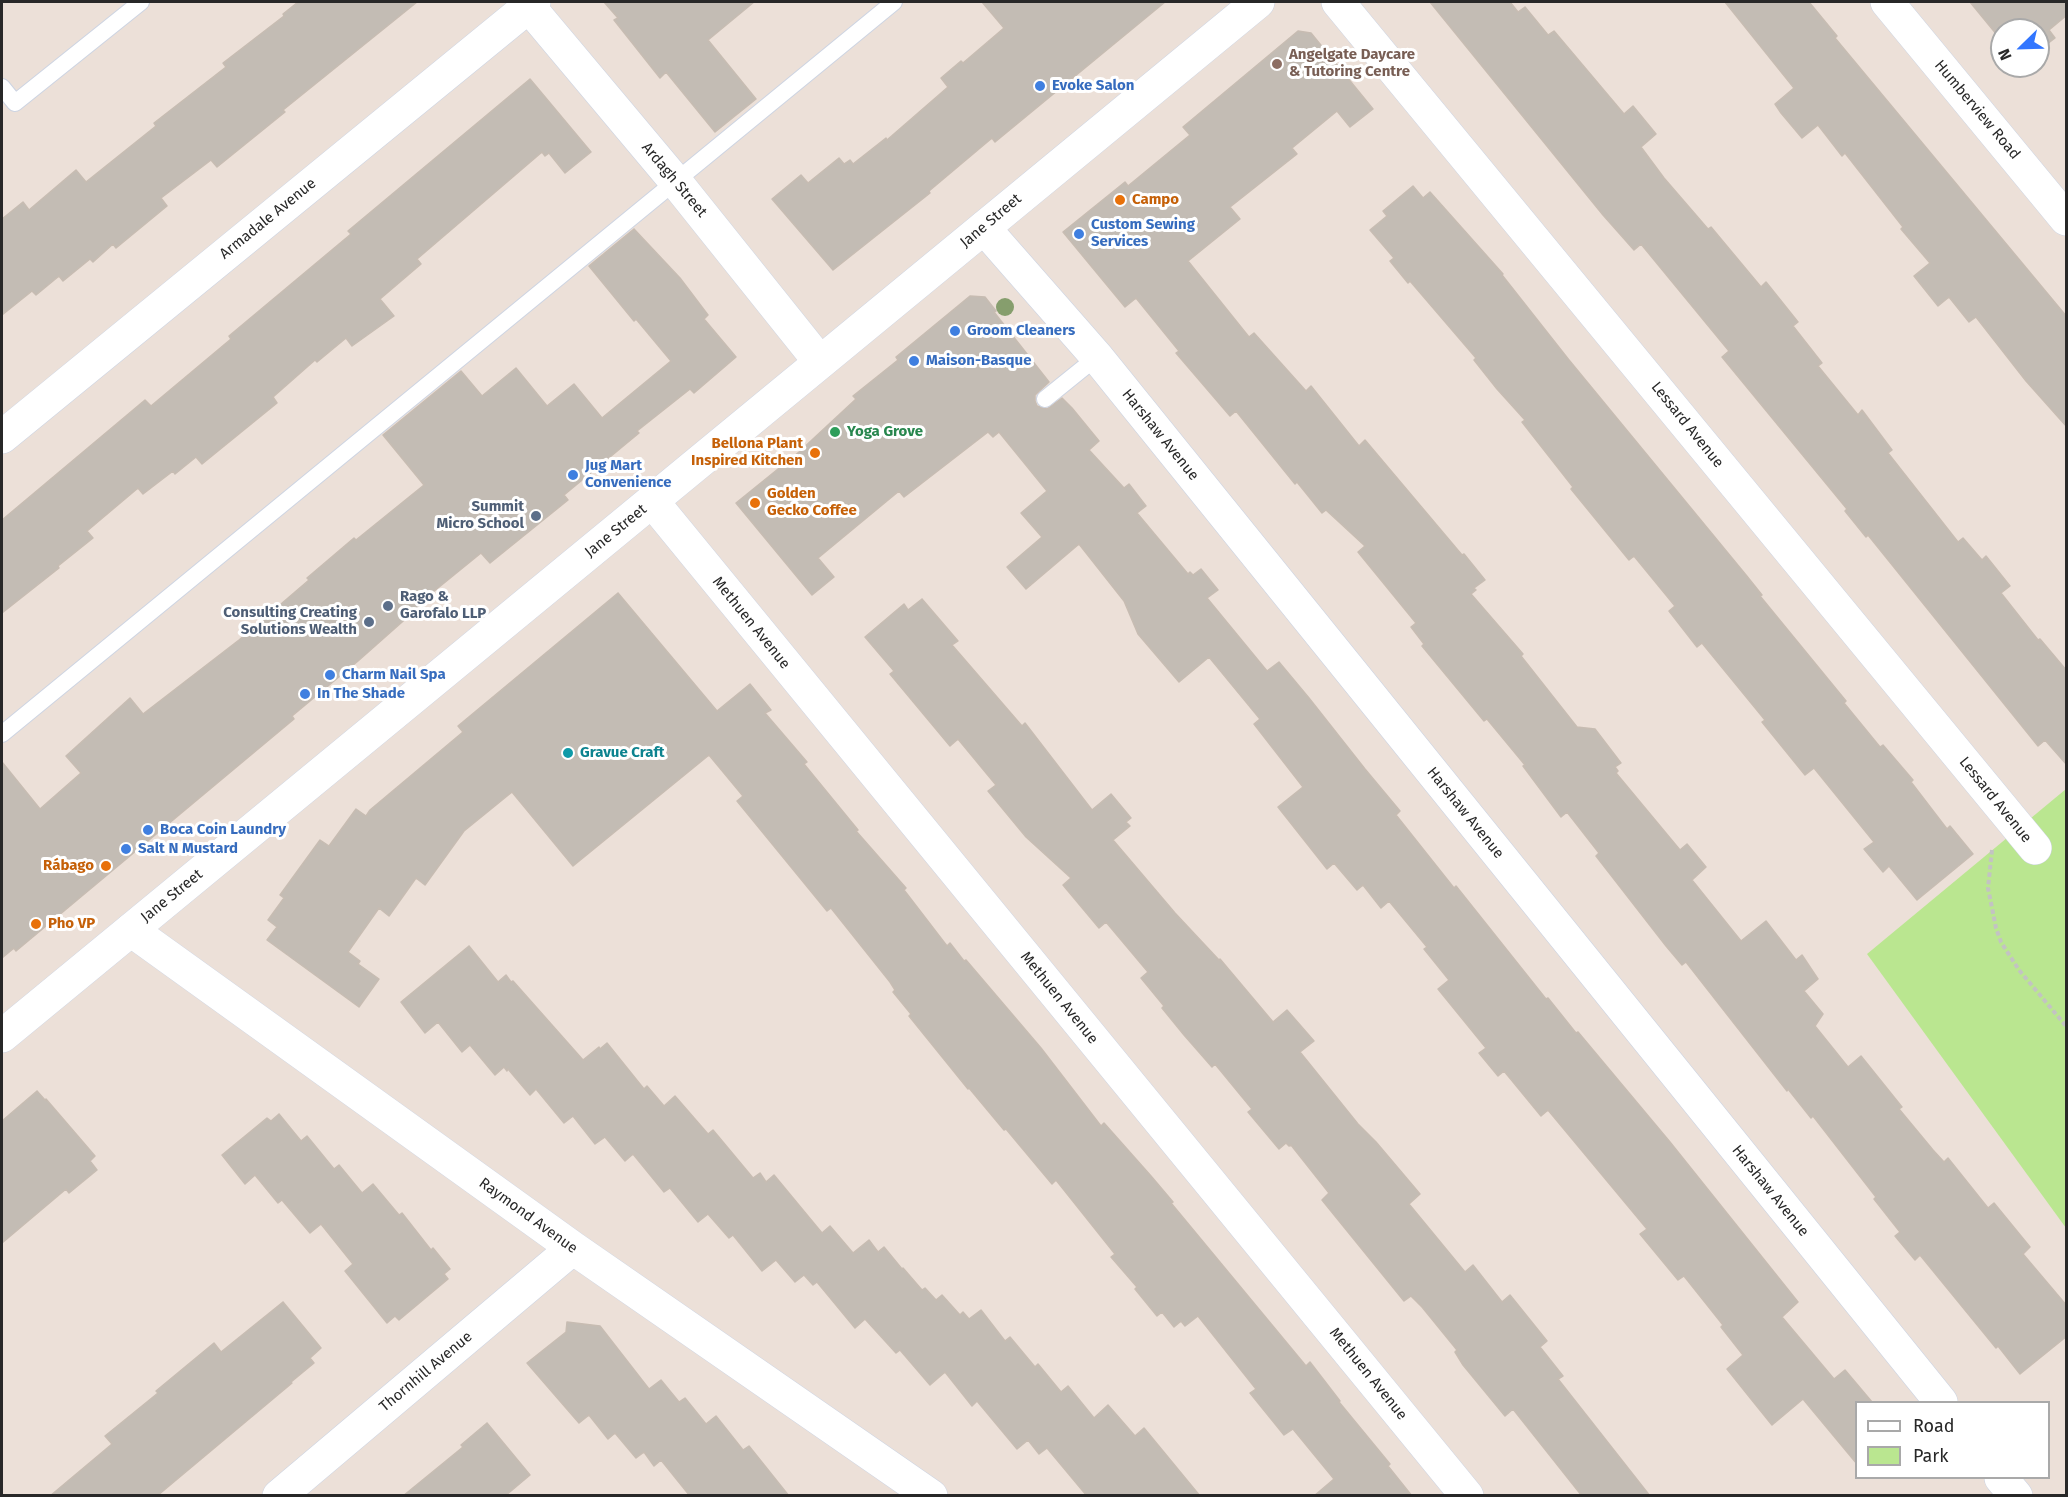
<!DOCTYPE html>
<html>
<head>
<meta charset="utf-8">
<style>
  body { margin:0 }
  #map { position:relative; width:2068px; height:1497px; overflow:hidden; background:#ece0d8; font-family:"Fira Sans",sans-serif }
  canvas { display:block }
  .frame { position:absolute; inset:0; border:3px solid #282828; pointer-events:none }
  .legend { position:absolute; left:1855px; top:1401px; width:195px; height:78px; box-sizing:border-box; background:#fff; border:2px solid #a9a9a9; margin:0; padding:8px 10px; list-style:none; font-size:18px; color:#282828 }
  .legend li { display:flex; align-items:center; gap:12px; height:30px }
  .legend b { width:30px; border:2px solid #a9a9a9 }
  .north { position:absolute; left:1990px; top:18px; width:60px; height:60px; box-sizing:border-box; background:#fff; border:2px solid #a9a9a9; border-radius:50%; rotate:247deg; font-size:16px; font-weight:700; line-height:24px; text-align:center; color:#282828 }
  .north::after { content:''; display:block; margin:auto; width:21px; height:27px; background:#3276ff; clip-path:polygon(50% 0,100% 100%,50% 72%,0 100%) }
</style>
</head>
<body>
<div id="map">
<canvas width="2068" height="1497"></canvas>
<div class="frame"></div>
<ul class="legend">
<li><b style="height:8px;background:#fff"></b>Road</li>
<li><b style="height:16px;background:#bae690"></b>Park</li>
</ul>
<div class="north">N</div>
</div>
<script>
const context = document.querySelector('canvas').getContext('2d');
context.lineJoin = 'round';
function fill(path, color) {
  context.fillStyle = color;
  context.fill(path, 'evenodd');
}
function poly(rows) {
  const path = new Path2D();
  for (const r of rows) {
    path.moveTo(r[0], r[1]);
    for (let i = 2; i < r.length; i += 2) path.lineTo(r[i], r[i + 1]);
  }
  return path;
}
function strokePath(path, color, width, dash) {
  context.strokeStyle = color;
  context.lineWidth = width;
  context.lineCap = dash ? 'butt' : 'round';
  context.setLineDash(dash || []);
  context.stroke(path);
}
function label(font, color, halo, rows, align = 'center') {
  context.font = font + ' "Fira Sans",sans-serif';
  context.lineWidth = 6;
  context.setLineDash([]);
  context.textBaseline = 'middle';
  context.strokeStyle = halo;
  context.fillStyle = color;
  for (const [text, x, y, turn = 0] of rows) {
    context.save();
    context.translate(x, y);
    context.rotate((+turn || 0) * Math.PI / 180);
    context.textAlign = isNaN(turn) ? turn : align;
    if (halo) context.strokeText(text, 0, 0);
    context.fillText(text, 0, 0);
    context.restore();
  }
}
fill(poly([
  [2066,789,2066,1228,1867,954]
]), '#bae690');
const building = poly([
  [298,2,417,2,283,110,285,112,217,167,211,160,161,198,167,206,116,248,113,244,93,262,90,259,63,281,59,276,36,295,32,291,2,315,2,219,23,202,29,210,76,170,86,182,156,126,154,123,226,67,223,63,284,16,283,14,298,2],
  [604,2,754,2,708,40,756,99,715,132,666,72,660,78,614,20,618,18,604,2],
  [982,2,1165,2,995,142,992,138,929,191,930,193,833,270,772,199,801,175,808,183,839,158,844,164,850,160,853,164,886,138,887,140,948,87,941,78,961,61,963,63,1004,28,982,2],
  [1430,2,1510,2,1518,12,1525,7,1548,35,1554,31,1624,114,1633,106,1656,134,1641,147,1664,178,1708,229,1711,227,1761,287,1766,282,1798,322,1793,326,1822,363,1818,366,1858,415,1862,410,1892,450,1888,453,1958,542,1963,538,1982,560,1986,556,2010,586,2001,593,2038,640,2040,639,2067,671,2067,765,2045,740,2038,746,1868,535,1866,537,1845,511,1847,509,1722,357,1729,351,1641,244,1634,250,1603,215,1430,2],
  [1725,2,1809,2,1837,36,1835,38,2067,317,2067,427,2026,381,1976,317,1969,322,1949,297,1938,306,1914,276,1930,263,1901,229,1903,227,1845,153,1842,156,1818,125,1802,138,1781,113,1775,104,1794,88,1725,2],
  [1970,2,2067,2,2067,15,2049,30,2055,38,2038,51,2038,30,2002,30,2002,41,1970,2],
  [1298,31,1311,33,1373,109,1350,127,1337,111,1292,148,1297,154,1230,207,1240,219,1188,261,1249,337,1254,333,1306,391,1311,386,1359,446,1365,440,1462,555,1464,554,1485,580,1474,588,1476,590,1471,594,1523,654,1521,656,1577,727,1595,729,1621,763,1615,767,1618,771,1616,773,1680,850,1687,844,1706,867,1692,880,1741,941,1766,921,1796,960,1802,955,1818,979,1804,991,1823,1014,1815,1026,1848,1067,1861,1056,1902,1107,1899,1109,1933,1150,1944,1162,1948,1158,1988,1208,1994,1203,2030,1247,2023,1254,2067,1306,2067,1336,2020,1374,1998,1346,1996,1348,1920,1255,1915,1260,1895,1236,1900,1232,1874,1199,1876,1197,1813,1116,1811,1118,1788,1089,1787,1091,1686,962,1682,965,1666,946,1596,856,1599,853,1567,812,1561,817,1523,766,1525,765,1487,719,1484,721,1422,646,1424,644,1411,627,1416,623,1358,552,1365,546,1326,510,1322,513,1297,482,1295,484,1236,411,1230,416,1176,353,1179,351,1136,298,1125,307,1063,232,1125,182,1128,186,1190,135,1183,127,1298,31],
  [530,79,591,152,565,173,549,153,545,156,542,152,417,259,421,264,380,299,394,316,352,346,346,338,317,362,315,360,273,397,277,403,202,464,196,457,175,474,173,471,143,494,138,488,87,531,93,538,58,566,59,568,2,613,2,520,145,400,151,406,231,339,229,336,351,234,348,231,530,79],
  [1413,186,1423,198,1430,192,1503,274,1502,275,1569,360,1746,575,1762,595,1760,596,1846,701,1844,703,1880,747,1883,745,1913,780,1911,782,1947,829,1950,826,1973,854,1917,900,1889,866,1883,872,1864,849,1874,842,1814,768,1805,775,1762,722,1765,720,1702,643,1697,647,1669,611,1675,606,1634,556,1629,560,1571,489,1573,487,1522,422,1525,420,1497,389,1474,360,1476,358,1410,281,1408,283,1390,261,1394,258,1370,230,1387,216,1383,211,1413,186],
  [634,229,680,278,708,315,704,319,736,357,694,393,690,389,637,431,639,433,564,495,568,500,490,563,481,553,417,605,419,607,358,661,292,716,294,719,16,951,14,948,2,958,2,762,40,809,81,773,66,756,130,698,143,714,239,640,309,580,307,578,354,538,356,540,424,485,383,435,461,371,482,396,516,368,547,406,574,384,602,418,671,361,636,319,634,321,589,266,634,229],
  [970,296,985,297,996,311,994,312,1049,382,1035,395,1035,401,1037,406,1047,409,1062,398,1072,408,1099,441,1089,450,1124,488,1129,484,1146,506,1137,513,1188,574,1190,572,1193,575,1201,569,1218,590,1207,598,1267,671,1279,662,1309,698,1365,769,1400,811,1396,815,1454,888,1456,886,1546,999,1548,998,1576,1033,1578,1032,1670,1142,1798,1302,1782,1317,1834,1379,1845,1370,1872,1402,1857,1402,1857,1464,1803,1399,1772,1425,1751,1399,1727,1369,1743,1355,1721,1327,1723,1325,1684,1276,1678,1280,1640,1234,1647,1229,1548,1110,1541,1116,1504,1071,1498,1076,1479,1053,1486,1048,1438,989,1449,980,1424,949,1427,947,1389,901,1381,908,1363,885,1357,890,1334,863,1327,869,1278,807,1303,787,1254,724,1260,719,1209,657,1179,682,1138,634,1124,601,1079,544,1026,589,1007,567,1042,537,1021,513,1047,491,999,432,993,437,988,432,904,497,899,491,818,558,834,577,812,595,736,503,799,452,856,399,853,396,898,360,896,357,970,296],
  [618,593,717,711,750,684,771,710,765,713,807,762,804,764,858,830,856,831,906,888,904,890,947,946,950,943,964,961,966,960,1041,1048,1101,1126,1104,1123,1151,1176,1173,1202,1171,1203,1306,1366,1310,1362,1340,1401,1339,1402,1390,1464,1388,1466,1412,1496,1314,1496,1334,1479,1293,1429,1284,1435,1250,1393,1256,1389,1198,1316,1185,1326,1181,1321,1174,1327,1162,1312,1157,1316,1135,1289,1137,1287,1111,1257,1115,1254,1056,1180,1052,1184,1006,1129,1004,1130,969,1088,968,1089,909,1016,911,1014,893,992,895,990,890,982,831,908,827,911,737,801,743,796,709,755,573,866,512,792,464,831,425,885,416,878,389,916,379,908,348,952,360,961,358,964,379,979,359,1007,267,940,277,927,268,920,284,898,280,895,320,840,329,846,356,809,366,816,370,810,463,732,458,726,618,593],
  [922,599,958,641,952,645,1022,726,1025,723,1092,810,1111,794,1131,818,1126,822,1130,826,1113,840,1175,913,1219,960,1220,959,1273,1022,1287,1010,1314,1041,1300,1052,1358,1124,1376,1142,1420,1194,1409,1204,1465,1272,1473,1265,1502,1302,1510,1295,1547,1341,1540,1347,1563,1376,1558,1379,1650,1496,1582,1496,1513,1409,1505,1416,1463,1365,1455,1352,1457,1350,1422,1307,1411,1296,1404,1301,1322,1200,1329,1193,1291,1145,1289,1146,1286,1143,1279,1149,1248,1112,1252,1109,1215,1064,1212,1067,1184,1035,1162,1008,1164,1006,1141,978,1148,972,1106,922,1099,928,1063,885,1071,878,1026,837,988,791,996,785,958,739,950,746,890,674,894,671,865,637,904,604,908,610,922,599],
  [469,946,498,982,506,975,511,982,513,981,583,1060,599,1047,600,1049,607,1043,644,1089,647,1086,664,1106,675,1096,708,1134,713,1130,753,1178,760,1173,766,1182,774,1175,822,1233,830,1226,853,1253,869,1240,878,1252,884,1247,902,1269,903,1268,922,1290,925,1288,936,1300,942,1295,960,1315,963,1312,969,1319,981,1310,1005,1341,1010,1337,1035,1367,1038,1364,1061,1392,1068,1386,1094,1418,1108,1405,1135,1436,1144,1428,1200,1496,1087,1496,1047,1448,1039,1454,1028,1440,1017,1449,977,1401,972,1406,945,1372,930,1385,900,1350,896,1353,865,1319,855,1328,817,1282,813,1285,804,1275,795,1282,776,1260,762,1271,733,1235,729,1238,708,1214,698,1222,670,1188,664,1192,633,1154,625,1161,605,1137,595,1144,573,1116,564,1123,536,1089,530,1095,508,1069,507,1071,504,1067,495,1075,470,1045,462,1052,438,1022,425,1033,401,1002,469,946],
  [37,1091,45,1100,46,1099,95,1156,90,1161,97,1170,69,1193,66,1189,2,1243,2,1121,37,1091],
  [279,1114,301,1141,307,1136,334,1169,339,1165,362,1193,373,1184,399,1215,402,1213,431,1250,433,1248,450,1269,444,1274,448,1279,399,1320,395,1316,387,1323,345,1271,353,1264,321,1224,310,1233,282,1200,278,1203,255,1175,245,1184,222,1155,267,1118,271,1121,279,1114],
  [283,1302,321,1348,310,1358,314,1363,291,1382,292,1383,157,1496,50,1496,112,1444,105,1436,158,1393,156,1391,214,1343,221,1352,283,1302],
  [567,1322,600,1326,649,1389,661,1380,679,1402,685,1398,706,1424,716,1416,743,1450,749,1446,789,1496,690,1496,661,1460,654,1466,644,1452,636,1458,615,1433,608,1439,589,1415,579,1423,527,1363,566,1332,567,1322],
  [487,1423,530,1475,505,1496,403,1496,463,1447,461,1445,487,1423]
]);
fill(building, '#c3bcb4');
strokePath(building, '#c7bcb2', 1.5);
const service = poly([
  [2,87,15,103,141,2],
  [1045,399,1097,357],
  [2,734,894,2]
]);
const minor = poly([
  [525,2,676,182,820,362],
  [1338,2,2035,848],
  [1887,2,2066,219],
  [984,228,1097,357,1941,1402],
  [2,437,534,2],
  [652,501,1467,1496],
  [131,930,573,1248,931,1496],
  [2001,1478,2016,1496],
  [279,1496,573,1248]
]);
const secondary = poly([
  [2,1036,1258,2]
]);
strokePath(service, '#cdd4e2', 18);
strokePath(minor, '#cdd4e2', 34);
strokePath(secondary, '#cdd4e2', 34);
strokePath(poly([
  [1992,850,1988,888,1996,928,2001,942,2019,970,2066,1026]
]), '#c3c3c3', 4, [4.5, 3]);
strokePath(service, '#fff', 16);
strokePath(minor, '#fff', 33);
strokePath(secondary, '#fff', 33);
context.fillStyle = '#869e6d';
for (const [x, y] of [
  [1005,307]
]) {
  context.beginPath();
  context.arc(x, y, 9, 0, 2 * Math.PI);
  context.fill();
}
for (const [x, y, r, color] of [
  [1277,64,6,"#8d6e63"],
  [1040,86,6,"#3f7fe0"],
  [1120,200,6,"#e8710a"],
  [1079,234,6,"#3f7fe0"],
  [955,331,6,"#3f7fe0"],
  [914,361,6,"#3f7fe0"],
  [835,432,6,"#2e9e5b"],
  [815,453,6,"#e8710a"],
  [573,475,6,"#3f7fe0"],
  [755,503,6,"#e8710a"],
  [536,516,6,"#5c6f8a"],
  [388,606,6,"#5c6f8a"],
  [369,622,6,"#5c6f8a"],
  [330,675,6,"#3f7fe0"],
  [305,694,6,"#3f7fe0"],
  [568,753,6,"#0f9aa8"],
  [148,830,6,"#3f7fe0"],
  [126,849,6,"#3f7fe0"],
  [106,866,6,"#e8710a"],
  [36,924,6,"#e8710a"]
]) {
  const dot = new Path2D();
  dot.arc(x, y, r, 0, 2 * Math.PI);
  context.fillStyle = color;
  context.fill(dot);
  strokePath(dot, '#fff', 2);
}
label('bold 15px', '#785e54', '#fff', [
  ["Angelgate Daycare",1289,55],
  ["& Tutoring Centre",1289,72]
], 'left');
label('bold 15px', '#366cbe', '#fff', [
  ["Evoke Salon",1052,86],
  ["Custom Sewing",1091,225],
  ["Services",1091,242],
  ["Groom Cleaners",967,331],
  ["Maison-Basque",926,361],
  ["Jug Mart",585,466],
  ["Convenience",585,483],
  ["Charm Nail Spa",342,675],
  ["In The Shade",317,694],
  ["Boca Coin Laundry",160,830],
  ["Salt N Mustard",138,849]
], 'left');
label('15px', '#282828', '#fff', [
  ["Humberview Road",1977,110,50],
  ["Ardagh Street",674,180,50],
  ["Armadale Avenue",268,219,-39],
  ["Jane Street",991,221,-40],
  ["Lessard Avenue",1687,425,51],
  ["Harshaw Avenue",1160,435,51],
  ["Jane Street",616,531,-39],
  ["Methuen Avenue",751,623,51],
  ["Lessard Avenue",1995,800,51],
  ["Harshaw Avenue",1465,813,51],
  ["Jane Street",172,896,-39],
  ["Methuen Avenue",1059,998,51],
  ["Harshaw Avenue",1770,1191,51],
  ["Raymond Avenue",528,1216,36],
  ["Thornhill Avenue",426,1372,-40],
  ["Methuen Avenue",1368,1374,51]
]);
label('bold 15px', '#c56008', '#fff', [
  ["Campo",1132,200],
  ["Bellona Plant",803,444,"right"],
  ["Inspired Kitchen",803,461,"right"],
  ["Golden",767,494],
  ["Gecko Coffee",767,511],
  ["Rábago",94,866,"right"],
  ["Pho VP",48,924]
], 'left');
label('bold 15px', '#27864d', '#fff', [
  ["Yoga Grove",847,432]
], 'left');
label('bold 15px', '#4e5e75', '#fff', [
  ["Summit",524,507],
  ["Micro School",524,524],
  ["Rago &",400,597,"left"],
  ["Garofalo LLP",400,614,"left"],
  ["Consulting Creating",357,613],
  ["Solutions Wealth",357,630]
], 'right');
label('bold 15px', '#0d838f', '#fff', [
  ["Gravue Craft",580,753]
], 'left');
</script>
</body>
</html>
